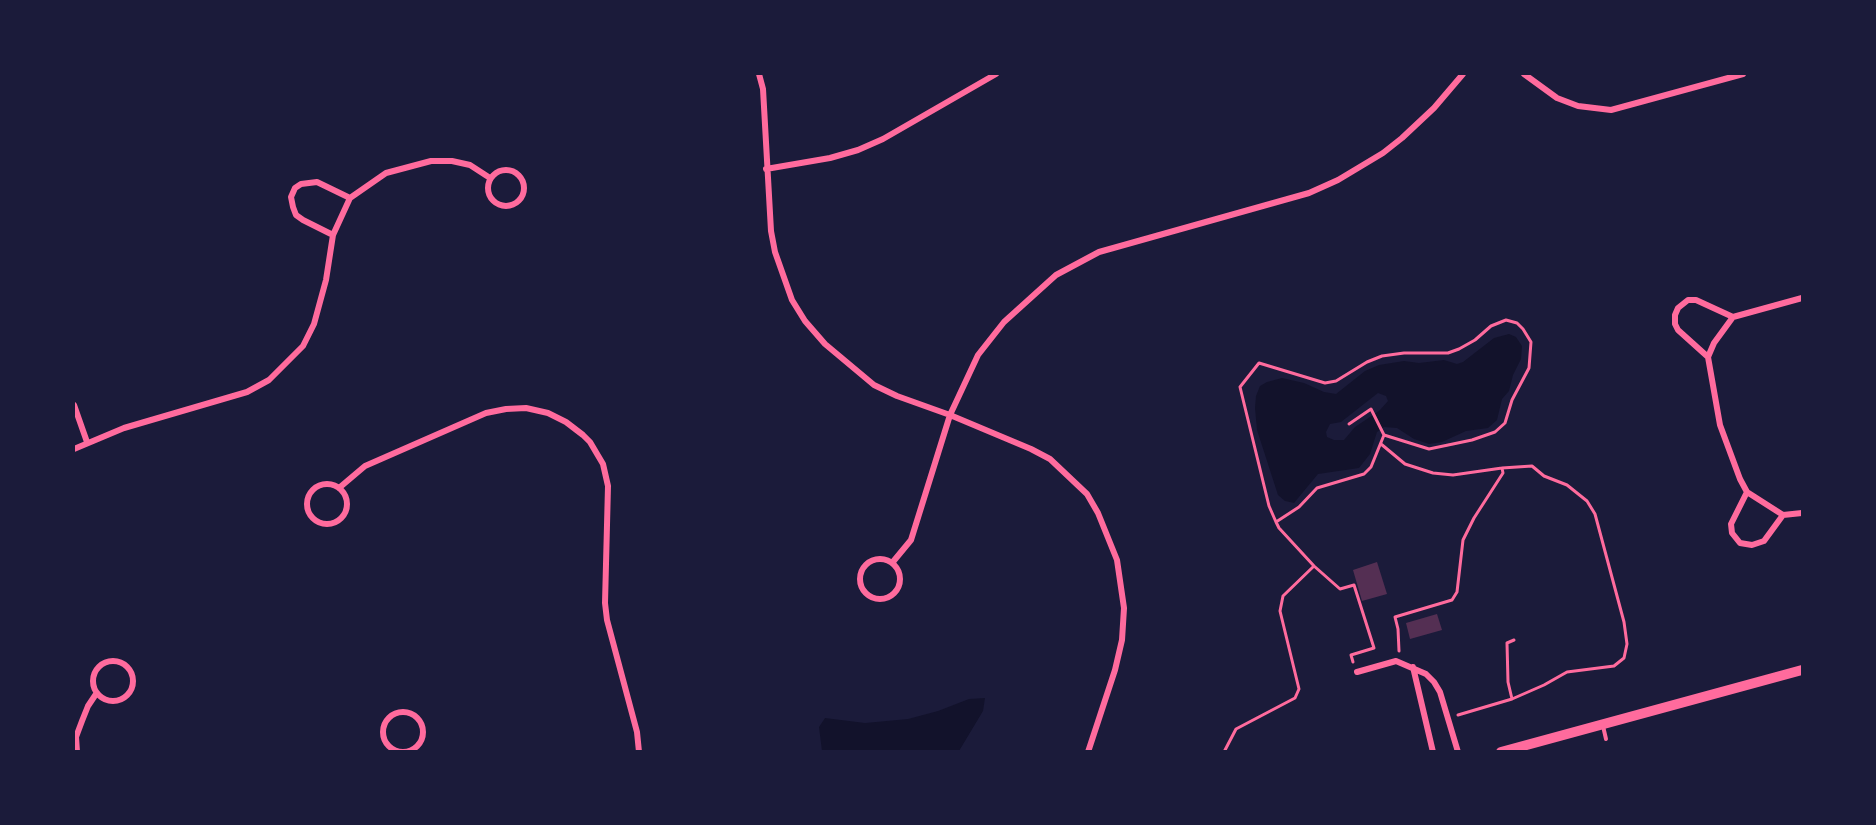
<!DOCTYPE html>
<html>
<head>
<meta charset="utf-8">
<style>
  body { margin:0 }
  #map { position:relative; width:1876px; height:825px; overflow:hidden; background:#1b1b3a; font-family:Overpass,sans-serif }
  canvas { display:block }
  .frame { position:absolute; inset:0; border:75px solid #1b1b3a; pointer-events:none }
</style>
</head>
<body>
<div id="map">
<canvas width="1876" height="825"></canvas>
<div class="frame"></div>
</div>
<script>
const context = document.querySelector('canvas').getContext('2d');
context.lineJoin = 'round';
function fill(path, color) {
  context.fillStyle = color;
  context.fill(path, 'evenodd');
}
function poly(rows) {
  const path = new Path2D();
  for (const r of rows) {
    if (r.length === 3) {
      path.moveTo(r[0] + r[2], r[1]);
      path.arc(r[0], r[1], r[2], 0, 2 * Math.PI);
      continue;
    }
    path.moveTo(r[0], r[1]);
    for (let i = 2; i < r.length; i += 2) path.lineTo(r[i], r[i + 1]);
  }
  return path;
}
function strokePath(path, color, width, dash) {
  context.strokeStyle = color;
  context.lineWidth = width;
  context.lineCap = dash ? 'butt' : 'round';
  context.setLineDash(dash || []);
  context.stroke(path);
}
fill(poly([
  [1509,334,1516,337,1522,346,1521,359,1513,375,1509,391,1502,399,1497,420,1488,428,1466,431,1442,442,1429,444,1414,439,1397,428,1384,427,1377,432,1370,454,1359,468,1318,474,1294,503,1285,501,1278,495,1257,430,1255,408,1256,396,1260,386,1267,382,1282,378,1304,383,1324,392,1336,394,1365,371,1379,365,1404,361,1419,363,1444,360,1457,364,1463,362,1494,338],
  [1378,393,1386,396,1388,401,1379,411,1355,427,1344,440,1334,440,1327,437,1326,432,1330,424,1341,422],
  [985,698,983,711,959,751,822,751,819,727,825,718,865,723,908,719,938,711,969,699]
]), '#12122b');
fill(poly([
  [1377,562,1387,594,1362,601,1353,570],
  [1437,614,1442,630,1410,639,1406,623]
]), '#542f53');
strokePath(poly([
  [1349,424,1371,409,1384,435],
  [1381,444,1405,464,1433,473,1453,475,1502,468],
  [1276,522,1299,507,1317,488,1364,474,1371,467,1384,435,1429,449,1472,440,1495,432,1505,423,1512,400,1529,368,1531,342,1523,329,1517,323,1506,320,1491,326,1475,340,1459,349,1448,353,1404,353,1382,356,1367,362,1336,381,1325,383,1259,363,1240,387,1269,506,1276,522,1279,528,1314,566,1340,589,1354,585,1374,648,1351,655,1353,662],
  [1399,651,1398,629,1395,617,1452,600,1457,592,1463,540,1474,518,1503,473,1502,468,1532,466,1544,476,1567,485,1587,501,1595,514,1624,622,1627,644,1624,658,1614,666,1567,672,1544,685,1512,699,1458,715],
  [1512,699,1508,682,1507,643,1514,640],
  [1224,752,1236,729,1295,698,1299,689,1280,611,1283,596,1314,566]
]), '#ff6b9d', 3);
strokePath(poly([
  [1603,726,1606,739]
]), '#ff6b9d', 4);
strokePath(poly([
  [759,74,763,89,771,231,775,252,792,300,805,321,825,344,874,385,897,396,950,415,1031,449,1050,459,1087,494,1098,513,1117,560,1124,608,1122,640,1115,670,1088,752],
  [1524,74,1557,98,1578,106,1611,110,1743,74],
  [766,169,830,158,858,150,883,139,996,74],
  [506,188,18],
  [333,235,303,220,296,215,293,207,291,197,295,188,301,184,317,182,350,198],
  [1708,357,1720,425,1740,479,1747,492,1783,515,1802,513],
  [1708,357,1678,330,1675,324,1675,315,1678,308,1688,300,1696,300,1733,317],
  [1708,357,1714,343,1733,317,1802,298],
  [74,405,87,442],
  [74,449,124,428,247,392,269,380,303,346,314,324,326,280,333,235,350,198,386,173,431,161,452,161,470,165,490,178],
  [327,504,20],
  [339,488,365,466,486,413,506,409,526,408,548,413,566,422,583,435,590,442,603,464,608,486,605,603,607,620,637,732,639,752],
  [1747,492,1731,524,1732,533,1740,543,1752,545,1764,541,1783,515],
  [880,579,20],
  [892,563,911,540,950,415,978,355,1004,322,1056,275,1099,252,1309,193,1338,180,1383,153,1402,138,1434,108,1463,74],
  [113,681,20],
  [1413,667,1433,752],
  [1357,672,1396,661,1426,674,1434,682,1440,692,1458,752],
  [403,732,20],
  [77,752,76,737,82,721,88,706,96,694]
]), '#ff6b9d', 6);
strokePath(poly([
  [1501,752,1802,670]
]), '#ff6b9d', 10);
</script>
</body>
</html>
